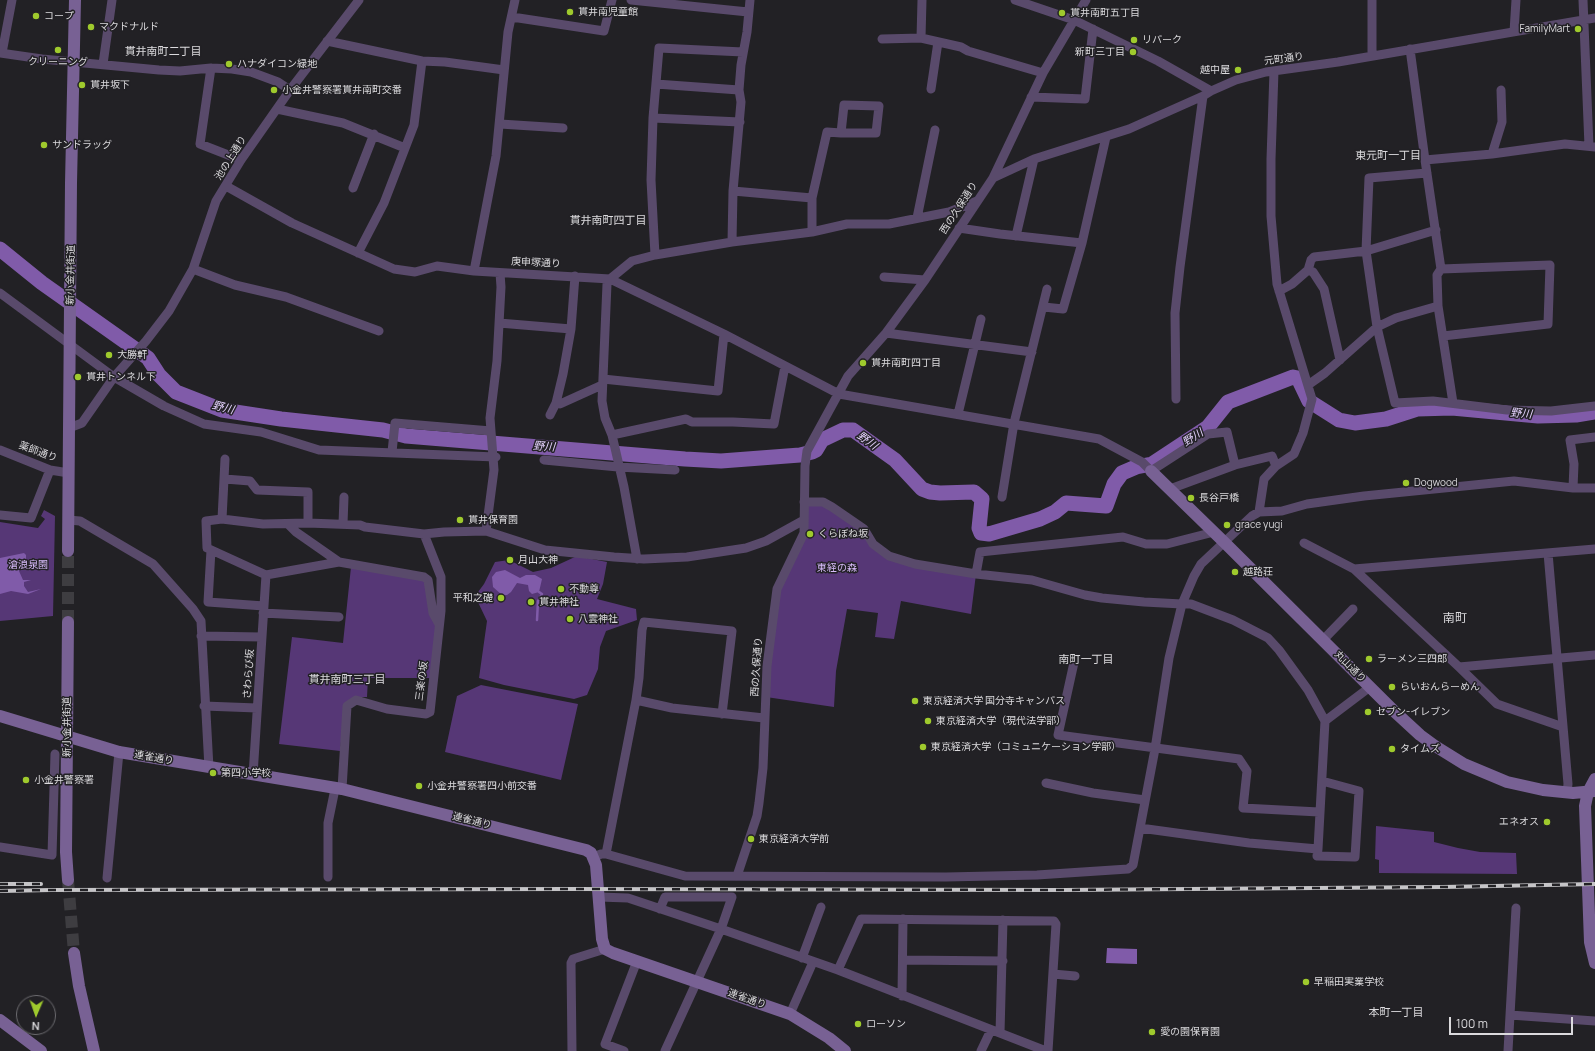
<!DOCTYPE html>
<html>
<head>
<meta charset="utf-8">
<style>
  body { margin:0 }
  #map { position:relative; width:1595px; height:1051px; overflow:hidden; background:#222125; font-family:Manrope,sans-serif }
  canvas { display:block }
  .north { position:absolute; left:16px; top:995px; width:40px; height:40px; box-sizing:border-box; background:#222125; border:1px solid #6c6b6f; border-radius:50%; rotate:182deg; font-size:11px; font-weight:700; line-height:16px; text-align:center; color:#dbdadd }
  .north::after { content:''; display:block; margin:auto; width:14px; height:18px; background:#9fca2d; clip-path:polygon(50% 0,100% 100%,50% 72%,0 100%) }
  .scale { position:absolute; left:1449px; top:1017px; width:124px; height:18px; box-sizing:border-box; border:2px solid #dbdadd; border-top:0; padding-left:5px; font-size:12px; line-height:14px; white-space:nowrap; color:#dbdadd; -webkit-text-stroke:3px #222125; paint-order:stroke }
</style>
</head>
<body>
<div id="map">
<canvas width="1595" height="1051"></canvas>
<div class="north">N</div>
<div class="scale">100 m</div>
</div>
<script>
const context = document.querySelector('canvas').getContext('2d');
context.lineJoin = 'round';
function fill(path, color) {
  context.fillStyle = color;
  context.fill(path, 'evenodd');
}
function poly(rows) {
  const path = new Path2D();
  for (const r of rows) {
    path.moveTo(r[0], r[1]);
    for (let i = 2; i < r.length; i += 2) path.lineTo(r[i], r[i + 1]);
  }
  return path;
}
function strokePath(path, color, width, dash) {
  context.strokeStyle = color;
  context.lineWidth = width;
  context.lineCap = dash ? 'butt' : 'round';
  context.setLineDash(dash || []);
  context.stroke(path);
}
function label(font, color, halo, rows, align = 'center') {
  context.font = font + ' Manrope,"Noto Sans JP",sans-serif';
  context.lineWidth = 3;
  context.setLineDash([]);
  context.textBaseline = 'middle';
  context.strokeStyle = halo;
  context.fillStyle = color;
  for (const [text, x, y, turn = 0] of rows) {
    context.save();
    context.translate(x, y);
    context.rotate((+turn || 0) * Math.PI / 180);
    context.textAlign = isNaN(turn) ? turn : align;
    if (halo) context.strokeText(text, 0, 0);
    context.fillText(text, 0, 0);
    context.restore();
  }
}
fill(poly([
  [807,503,823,503,863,530,889,557,976,574,971,614,901,601,894,639,875,637,878,613,847,609,836,671,834,707,766,697,778,589,802,541],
  [44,510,55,516,53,616,0,621,0,522,38,528,45,519,41,516],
  [577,556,607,562,603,584,597,599,636,609,637,620,606,631,600,647,598,669,587,695,574,699,504,685,479,678,487,621,475,596,484,584,495,562,509,560,533,572,551,568],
  [351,567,425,580,437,627,436,678,368,678,367,697,357,697,345,703,340,751,279,744,292,637,343,643],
  [481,685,578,704,561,780,445,752,457,696],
  [1376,826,1434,832,1434,842,1458,848,1480,852,1516,853,1517,874,1379,873,1379,860,1375,859]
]), '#563776');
fill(poly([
  [24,553,26,555,26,561,19,571,23,580,31,580,24,582,24,586,28,592,41,589,28,594,11,591,0,594,0,558],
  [505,570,520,578,526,575,535,575,542,579,539,592,532,594,529,591,528,585,517,583,511,592,507,595,502,595,493,587,492,577,496,572],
  [1107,948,1137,949,1137,964,1106,963]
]), '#805ba9');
strokePath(poly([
  [537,620,538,601,542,594,539,592]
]), '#805ba9', 2.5);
strokePath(poly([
  [0,249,42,283,148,358,159,375,176,392,222,410,281,419,383,430,406,436,685,459,721,461,800,455,812,452,816,450,822,440,843,430,853,430,895,460,922,489,930,492,940,493,974,492,982,499,979,528,981,533,989,534,1040,519,1055,512,1066,503,1106,506,1114,484,1122,473,1136,467,1152,464,1208,427,1228,402,1293,377,1298,378,1309,401,1339,420,1355,423,1386,419,1417,409,1452,408,1538,416,1576,415,1595,412]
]), '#805ba9', 15);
strokePath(poly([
  [68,622,68,551],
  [68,880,74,953]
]), '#3e3d41', 12, [12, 6]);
strokePath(poly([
  [631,0,748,12],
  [1015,0,1074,20,1158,61,1211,91],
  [1372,0,1372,56],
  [1583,0,1589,146],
  [512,17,604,31,612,0],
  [1514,32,1516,0],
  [921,38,922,0],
  [882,39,921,38,961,47,968,51,1043,73],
  [327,41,422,61,445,62,504,70],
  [1410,49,1425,160,1441,269,1437,275,1438,306,1453,403],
  [0,53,42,59,159,70,180,71,211,68,232,69,251,72,278,82,290,90],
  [2,53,12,0],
  [103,64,112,0],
  [211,68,200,144,241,160],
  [656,84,739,90],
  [931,89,938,42],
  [1031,97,1085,99,1093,29],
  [277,109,343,123,405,148],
  [653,118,740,122],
  [500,124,563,128],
  [1492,154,1502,122,1501,90],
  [1425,160,1492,154,1565,144,1595,147],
  [1427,173,1369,178,1366,251,1377,327,1395,403,1433,401,1507,410,1551,411,1595,406],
  [993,178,1034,159,1129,129,1203,96,1211,91,1236,80,1266,72,1338,62,1595,18],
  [226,186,292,223,394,269,415,272,437,266,474,271,610,279,724,334,839,394,1099,439,1142,462,1151,471,1208,434,1227,432,1235,465],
  [353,188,374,134],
  [733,191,812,198],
  [917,218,935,130],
  [959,228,1000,234,1082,243],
  [812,232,812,198,827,132,841,133,876,133,879,106,844,105,841,133],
  [1016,236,1034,159],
  [732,242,733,191,741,102,739,90,741,65,747,32,750,0],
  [358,253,384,203,414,125,422,61],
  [655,255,651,180,653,118,659,48,743,52],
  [193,269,235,285,286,297,379,331],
  [1441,269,1550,265,1548,324,1443,336],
  [1308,270,1313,272,1324,289,1340,360],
  [474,271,496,156,508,32,515,0],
  [500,273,501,287,497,361,490,418,494,470,486,531,545,550,614,557,644,559,687,557,746,548,766,541,804,520],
  [884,277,925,280],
  [1279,291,1292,284,1308,270,1311,260,1314,257,1366,251,1436,230],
  [0,293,114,377,164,406,204,424,261,432,319,450,496,457],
  [1044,307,1063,309,1082,243,1106,137],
  [499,323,571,329],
  [886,333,1032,352],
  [603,379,718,391,724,334],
  [1308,385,1325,373,1377,327,1396,318,1438,306],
  [1176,399,1175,313,1180,267,1203,96],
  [556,403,560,404,602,385],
  [958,414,981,319],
  [550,415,556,403,563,374,571,329,575,276],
  [69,428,82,423,114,377,146,341,169,311,193,269,216,201,241,160,290,90,359,0],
  [612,435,686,419,692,422,733,422,774,424,785,366],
  [0,450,50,470,69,473],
  [392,452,395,423,491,431],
  [544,460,618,467,675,470],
  [225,479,250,481,257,490,308,492,308,523],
  [1573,488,1574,464,1570,440,1595,437],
  [1170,489,1235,465,1272,456,1276,466],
  [1002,497,1014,423,1047,289],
  [804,502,823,502,832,507,864,529,873,544,889,556,915,564,976,574,1032,580,1085,595,1102,598,1144,602,1182,604,1191,604,1233,620,1268,638,1279,650,1308,690,1325,721,1318,849,1249,843,1140,828],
  [1259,512,1264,479,1276,466,1294,454,1303,433,1312,399,1277,284,1271,216,1271,159,1274,71],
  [0,515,31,518,50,470],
  [222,519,225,459],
  [68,520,80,521,153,564,193,609,201,621,209,768],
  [288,524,296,532,339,562,424,577,428,580,433,613,439,624],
  [343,524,344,497],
  [1304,543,1354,569,1459,667,1497,704,1563,727],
  [211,550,208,602,264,606],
  [1548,553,1568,784,1567,792],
  [637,559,624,487,612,435,605,418,602,401,607,284,610,279,632,261,655,255,732,242,812,232,847,224,889,224,949,212,977,201],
  [1354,569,1595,549],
  [976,574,980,552,1123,537,1146,544,1167,544,1214,532],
  [266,575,207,548,206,521,222,519,263,524,308,523,360,525,365,527,424,534,444,532,486,531],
  [263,613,339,617],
  [201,636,262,637],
  [1323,640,1353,609],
  [1075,658,1058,735,1239,759,1247,771,1243,808,1319,812],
  [1459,667,1595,655],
  [636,700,639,678,642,630,644,622,732,631,722,714],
  [204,706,257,708],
  [1325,721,1370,687],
  [253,775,266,575,339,562],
  [1046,783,1093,793,1145,800],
  [342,789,347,706,356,700,387,709,426,714,430,712,441,611,441,577,424,534],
  [0,847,52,855,55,754],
  [1318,849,1317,856,1355,857,1359,791,1322,781],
  [606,854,636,700,672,708,764,718],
  [594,857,601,854,606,854,685,876,946,877,1037,875,1128,869,1133,865,1155,749,1169,658,1182,604,1194,576,1201,564,1252,516,1259,512,1282,511,1307,504,1364,496,1514,481,1573,488,1595,488],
  [737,876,757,816,759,803,763,768,767,666,777,589,804,533,805,466,807,451,848,376,886,333,925,280,993,178,1043,73,1086,0],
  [328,877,328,823,335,789],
  [107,878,119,752],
  [599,897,628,898,721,929,838,970,1046,1051],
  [660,909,665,897,732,897,721,929,665,1051],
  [802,958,821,907],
  [903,960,1003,961],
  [838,970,861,919,1054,921,1056,924,1048,1051],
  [1053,974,1075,976],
  [902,996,903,919],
  [790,1014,813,962],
  [1510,1015,1595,1021],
  [1000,1033,1003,920],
  [572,1051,571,963,573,959,605,949],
  [624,1051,605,1044,637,961],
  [981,1051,991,1030],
  [1508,1051,1516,908]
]), '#594a6b', 9);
strokePath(poly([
  [1151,471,1224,542,1395,712,1420,735,1435,746,1464,764,1507,782,1543,790,1573,793,1595,791],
  [68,551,71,183,75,0],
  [68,622,66,852,68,880],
  [0,716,119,752,342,789,586,850,591,853,596,865,602,939,605,949,613,953,790,1014,829,1038,845,1051],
  [1595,779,1588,792,1585,806,1590,942,1595,963],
  [74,953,79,986,94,1051],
  [0,1020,41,1051]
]), '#786194', 12);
const rail = poly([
  [0,884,41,884],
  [0,891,51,890,571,889,1063,890,1443,887,1595,884]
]);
strokePath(rail, '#c5c4c7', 4);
strokePath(rail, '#222125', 2.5, [8]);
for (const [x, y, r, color] of [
  [570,12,4,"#9fca2d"],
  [1062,13,4,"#9fca2d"],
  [36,16,4,"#9fca2d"],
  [91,27,4,"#9fca2d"],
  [1578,29,4,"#9fca2d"],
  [1134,40,4,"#9fca2d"],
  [58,50,4,"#9fca2d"],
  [1133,52,4,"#9fca2d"],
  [229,64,4,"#9fca2d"],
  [1238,70,4,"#9fca2d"],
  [82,85,4,"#9fca2d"],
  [274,90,4,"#9fca2d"],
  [44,145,4,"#9fca2d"],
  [109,355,4,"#9fca2d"],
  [863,363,4,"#9fca2d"],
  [78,377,4,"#9fca2d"],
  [1406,483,4,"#9fca2d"],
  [1191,498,4,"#9fca2d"],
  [460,520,4,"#9fca2d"],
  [1227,525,4,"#9fca2d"],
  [810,534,4,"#9fca2d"],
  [510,560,4,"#9fca2d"],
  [1235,572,4,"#9fca2d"],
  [561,589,4,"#9fca2d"],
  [501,598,4,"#9fca2d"],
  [531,602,4,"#9fca2d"],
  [570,619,4,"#9fca2d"],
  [1369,659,4,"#9fca2d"],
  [1392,687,4,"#9fca2d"],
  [915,701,4,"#9fca2d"],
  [1368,712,4,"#9fca2d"],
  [928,721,4,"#9fca2d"],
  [923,747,4,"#9fca2d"],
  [1392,749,4,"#9fca2d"],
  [213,773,4,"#9fca2d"],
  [26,780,4,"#9fca2d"],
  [419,786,4,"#9fca2d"],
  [1547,822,4,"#9fca2d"],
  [751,839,4,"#9fca2d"],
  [1306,982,4,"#9fca2d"],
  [858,1024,4,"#9fca2d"],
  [1152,1032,4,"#9fca2d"]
]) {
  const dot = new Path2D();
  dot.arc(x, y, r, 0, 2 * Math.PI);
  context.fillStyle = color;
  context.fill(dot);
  strokePath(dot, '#222125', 1.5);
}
label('10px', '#dbdadd', '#222125', [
  ["貫井南児童館",578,12],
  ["貫井南町五丁目",1070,13],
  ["コープ",44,16],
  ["マクドナルド",99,27],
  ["FamilyMart",1570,29,"right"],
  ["リパーク",1142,40],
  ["新町三丁目",1125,52,"right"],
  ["クリーニング",58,62,"center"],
  ["ハナダイコン緑地",237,64],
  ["越中屋",1230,70,"right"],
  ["貫井坂下",90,85],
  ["小金井警察署貫井南町交番",282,90],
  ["サンドラッグ",52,145],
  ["大勝軒",117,355],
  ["貫井南町四丁目",871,363],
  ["貫井トンネル下",86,377],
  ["Dogwood",1414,483],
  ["長谷戸橋",1199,498],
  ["貫井保育園",468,520],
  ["grace yugi",1235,525],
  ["くらぼね坂",818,534],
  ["月山大神",518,560],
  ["越路荘",1243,572],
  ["不動尊",569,589],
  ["平和之礎",493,598,"right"],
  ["貫井神社",539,602],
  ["八雲神社",578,619],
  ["ラーメン三四郎",1377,659],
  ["らいおんらーめん",1400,687],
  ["東京経済大学 国分寺キャンパス",923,701],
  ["セブン-イレブン",1376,712],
  ["東京経済大学（現代法学部）",936,721],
  ["東京経済大学（コミュニケーション学部）",931,747],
  ["タイムズ",1400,749],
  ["第四小学校",221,773],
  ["小金井警察署",34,780],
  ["小金井警察署四小前交番",427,786],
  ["エネオス",1539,822,"right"],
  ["東京経済大学前",759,839],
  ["早稲田実業学校",1314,982],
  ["ローソン",866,1024],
  ["愛の園保育園",1160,1032]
], 'left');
label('10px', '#dbdadd', '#222125', [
  ["元町通り",1284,59,-8],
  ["池の上通り",231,158,-58],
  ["西の久保通り",959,208,-57],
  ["庚申塚通り",536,263,3],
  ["新小金井街道",71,275,-89],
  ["薬師通り",38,452,20],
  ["西の久保通り",757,667,-86],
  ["丸山通り",1350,667,45],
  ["さわらび坂",249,674,-86],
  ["三楽の坂",422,681,-83],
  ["新小金井街道",67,727,-90],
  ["連雀通り",154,758,10],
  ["連雀通り",472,821,14],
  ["連雀通り",747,999,19]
]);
label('10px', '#d7bbfa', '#222125', [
  ["滄浪泉園",28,565],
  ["東経の森",837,568]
]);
label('11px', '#dbdadd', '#222125', [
  ["貫井南町二丁目",163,52],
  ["東元町一丁目",1388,156],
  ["貫井南町四丁目",608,221],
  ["南町一丁目",1086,660],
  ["貫井南町三丁目",347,680],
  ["本町一丁目",1396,1013]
]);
label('italic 11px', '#e4d2fd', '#222125', [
  ["野川",223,408,14],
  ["野川",1521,414,5],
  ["野川",1193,438,-33],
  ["野川",867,441,36],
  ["野川",544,447,4]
]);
label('12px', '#dbdadd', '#222125', [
  ["南町",1455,619]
]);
</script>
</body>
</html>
